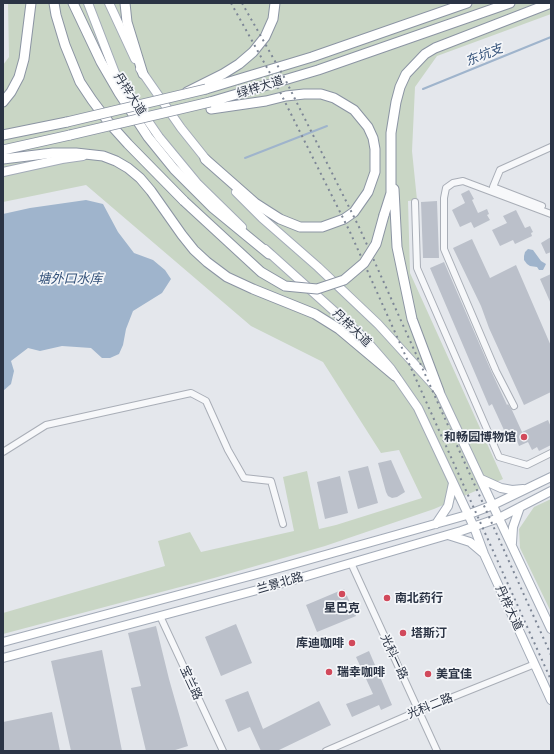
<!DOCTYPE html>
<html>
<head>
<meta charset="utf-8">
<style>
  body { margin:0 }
  #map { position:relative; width:554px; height:754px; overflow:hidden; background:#e4e7ec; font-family:"Golos Text",sans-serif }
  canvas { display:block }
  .frame { position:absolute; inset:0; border:4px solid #2b3445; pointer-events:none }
</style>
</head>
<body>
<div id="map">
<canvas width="554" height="754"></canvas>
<div class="frame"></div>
</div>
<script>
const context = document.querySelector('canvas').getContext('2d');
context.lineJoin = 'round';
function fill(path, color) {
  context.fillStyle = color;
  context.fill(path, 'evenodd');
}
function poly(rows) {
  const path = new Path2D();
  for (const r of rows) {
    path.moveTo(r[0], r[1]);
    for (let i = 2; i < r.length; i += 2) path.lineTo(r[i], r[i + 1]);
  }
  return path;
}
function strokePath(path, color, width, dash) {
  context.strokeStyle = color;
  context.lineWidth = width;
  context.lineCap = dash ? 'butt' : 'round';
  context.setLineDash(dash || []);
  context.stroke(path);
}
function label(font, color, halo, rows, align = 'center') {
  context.font = font + ' "Golos Text","Noto Sans SC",sans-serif';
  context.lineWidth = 3.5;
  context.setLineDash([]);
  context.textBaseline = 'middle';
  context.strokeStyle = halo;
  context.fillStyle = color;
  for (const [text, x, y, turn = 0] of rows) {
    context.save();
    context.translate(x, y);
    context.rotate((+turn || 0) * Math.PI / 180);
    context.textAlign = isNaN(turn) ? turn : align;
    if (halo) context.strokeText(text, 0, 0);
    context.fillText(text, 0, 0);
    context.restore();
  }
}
fill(poly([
  [8,3,551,3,551,14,437,56,415,87,412,151,417,200,408,201,410,273,503,479,434,509,325,546,214,578,3,634,3,613,165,566,158,541,190,532,201,552,294,531,283,477,307,471,319,529,336,525,422,498,399,450,381,453,323,362,251,326,86,185,3,202,3,65,9,57],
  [551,499,551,612,520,548,519,529,534,507]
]), '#c9d6c5');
fill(poly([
  [86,200,103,204,118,232,134,253,153,260,165,270,171,279,162,293,133,311,126,329,123,345,119,354,110,358,102,358,91,348,62,346,40,351,28,348,11,361,14,371,11,384,3,391,3,214,30,208],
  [528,249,533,250,541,261,546,264,543,270,539,270,537,267,530,266,527,264,524,260,524,256,525,252]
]), '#9fb4cc');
strokePath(poly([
  [423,89,551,37],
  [245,158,327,126]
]), '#9fb4cc', 2);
fill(poly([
  [469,190,474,199,472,200,478,213,487,209,489,214,487,215,490,220,474,228,471,222,460,227,452,210,465,203,461,194],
  [437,201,439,258,423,258,421,202],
  [516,210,525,228,530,226,533,232,531,233,532,236,515,244,513,240,500,246,492,230,507,223,503,216],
  [551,237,551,252,546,254,541,243],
  [472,239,490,278,516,265,551,346,551,392,524,405,489,328,481,306,453,248],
  [444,262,492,373,507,405,508,404,512,410,522,432,548,420,551,427,551,445,539,451,537,447,532,450,528,442,519,446,516,438,509,441,492,404,489,406,430,268],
  [551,274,551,304,540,279],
  [391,460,405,492,397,497,392,498,388,496,386,492,378,463],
  [368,466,378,503,358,509,348,471],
  [340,476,348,513,325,519,317,482],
  [344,589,356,616,317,632,306,605],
  [236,624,252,663,221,676,205,637],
  [156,626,169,679,188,746,172,751,146,751,131,688,141,686,128,633],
  [102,650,122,751,71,751,51,661],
  [369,651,392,705,381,710,379,705,352,717,346,704,373,694,356,657],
  [248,691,263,729,319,701,331,725,277,751,261,751,250,727,238,732,225,700],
  [52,712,60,751,3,751,3,722]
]), '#bbc0ca');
const minor = poly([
  [415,202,417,268,499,457,527,465,551,453],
  [542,206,493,187,500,170,551,147],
  [514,406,496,371,444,249,444,198,446,188,453,183,463,181,551,214],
  [3,452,46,425,191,393,206,401,228,450,244,478,271,481,283,524],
  [351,563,437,751],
  [160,616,223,751],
  [326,751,418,711,535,664]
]);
const major = poly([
  [88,3,115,73,159,137,197,183,242,227],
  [109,3,135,59],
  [140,69,181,128,209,163],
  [3,172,62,159,83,156],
  [236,192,262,218,318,267,378,324,439,391,551,629],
  [265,249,364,338,391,369,418,408,474,527,484,554,551,700],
  [481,479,501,488,512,490,523,489],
  [436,524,448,506,453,483],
  [448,535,470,542,483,553],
  [512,543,513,527,520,507],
  [3,642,272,570,467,515,493,505,551,477],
  [3,658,276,585,461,531,499,518,551,491]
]);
const highway = poly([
  [54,3,56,15,65,45,80,82,92,100,110,124,128,144,184,201],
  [73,3,101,62,119,93,148,137,174,169,213,208,269,254],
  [125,3,127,22,143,74],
  [206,89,312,57,467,3],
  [187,92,223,74,239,64,253,52,265,37,273,19,275,3],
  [3,102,11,92,19,77,24,59,31,3],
  [210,102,318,70,510,3],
  [3,135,67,122],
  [3,150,70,135],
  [3,159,53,153,76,153,103,156,116,161,128,168,140,178,151,191,182,235,194,250,207,262,227,277,253,289,315,314,339,329,395,376],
  [205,159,255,203,269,212,280,219,300,227,322,227,344,219,354,212,368,192,375,172,375,149,373,138,368,127,354,110,334,98,321,94,304,94,286,96,266,101,211,109],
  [394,189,397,247,412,319,439,391],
  [384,215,391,193,391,133,396,102,400,87,406,74,425,54,435,48,551,3]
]);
strokePath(minor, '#a9aeb7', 8);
strokePath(major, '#a3abb8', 10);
strokePath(highway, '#8b94a3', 11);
strokePath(minor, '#f7f8fa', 6);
strokePath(major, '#fff', 8);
strokePath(highway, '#fff', 9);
strokePath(poly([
  [231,3,275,82,350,232,551,680],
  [242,3,284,77,359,227,551,655]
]), '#7d8696', 2, [2, 4]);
const highwayBridge = poly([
  [67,122,206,89],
  [70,135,210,102],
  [184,201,261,272,285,286,317,289,344,280,364,263,376,244,384,215]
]);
strokePath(highwayBridge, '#8b94a3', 11, []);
strokePath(highwayBridge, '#fff', 9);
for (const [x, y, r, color] of [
  [524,437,4,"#d1495b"],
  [342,594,4,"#d1495b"],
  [387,598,4,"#d1495b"],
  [403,633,4,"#d1495b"],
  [352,643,4,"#d1495b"],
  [329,672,4,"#d1495b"],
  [428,674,4,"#d1495b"]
]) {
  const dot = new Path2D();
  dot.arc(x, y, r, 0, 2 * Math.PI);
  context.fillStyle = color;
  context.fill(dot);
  strokePath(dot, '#f4f6f9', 1.5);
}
label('12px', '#2b3445', '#f4f6f9', [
  ["绿梓大道",260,87,-17],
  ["丹梓大道",130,94,57],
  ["丹梓大道",352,328,44],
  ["兰景北路",280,583,-16],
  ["丹梓大道",509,608,65],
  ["光科一路",394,657,65],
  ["宝兰路",191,683,65],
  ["光科二路",430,706,-22]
]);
label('bold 12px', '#2b3445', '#f4f6f9', [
  ["和畅园博物馆",516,437,"right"],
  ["南北药行",395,598],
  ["星巴克",342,608,"center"],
  ["塔斯汀",411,633],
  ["库迪咖啡",344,643,"right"],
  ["瑞幸咖啡",337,672],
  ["美宜佳",436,674]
], 'left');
label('italic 13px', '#34527a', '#f4f6f9', [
  ["东坑支",484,55,-22],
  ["塘外口水库",70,279]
]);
</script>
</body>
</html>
